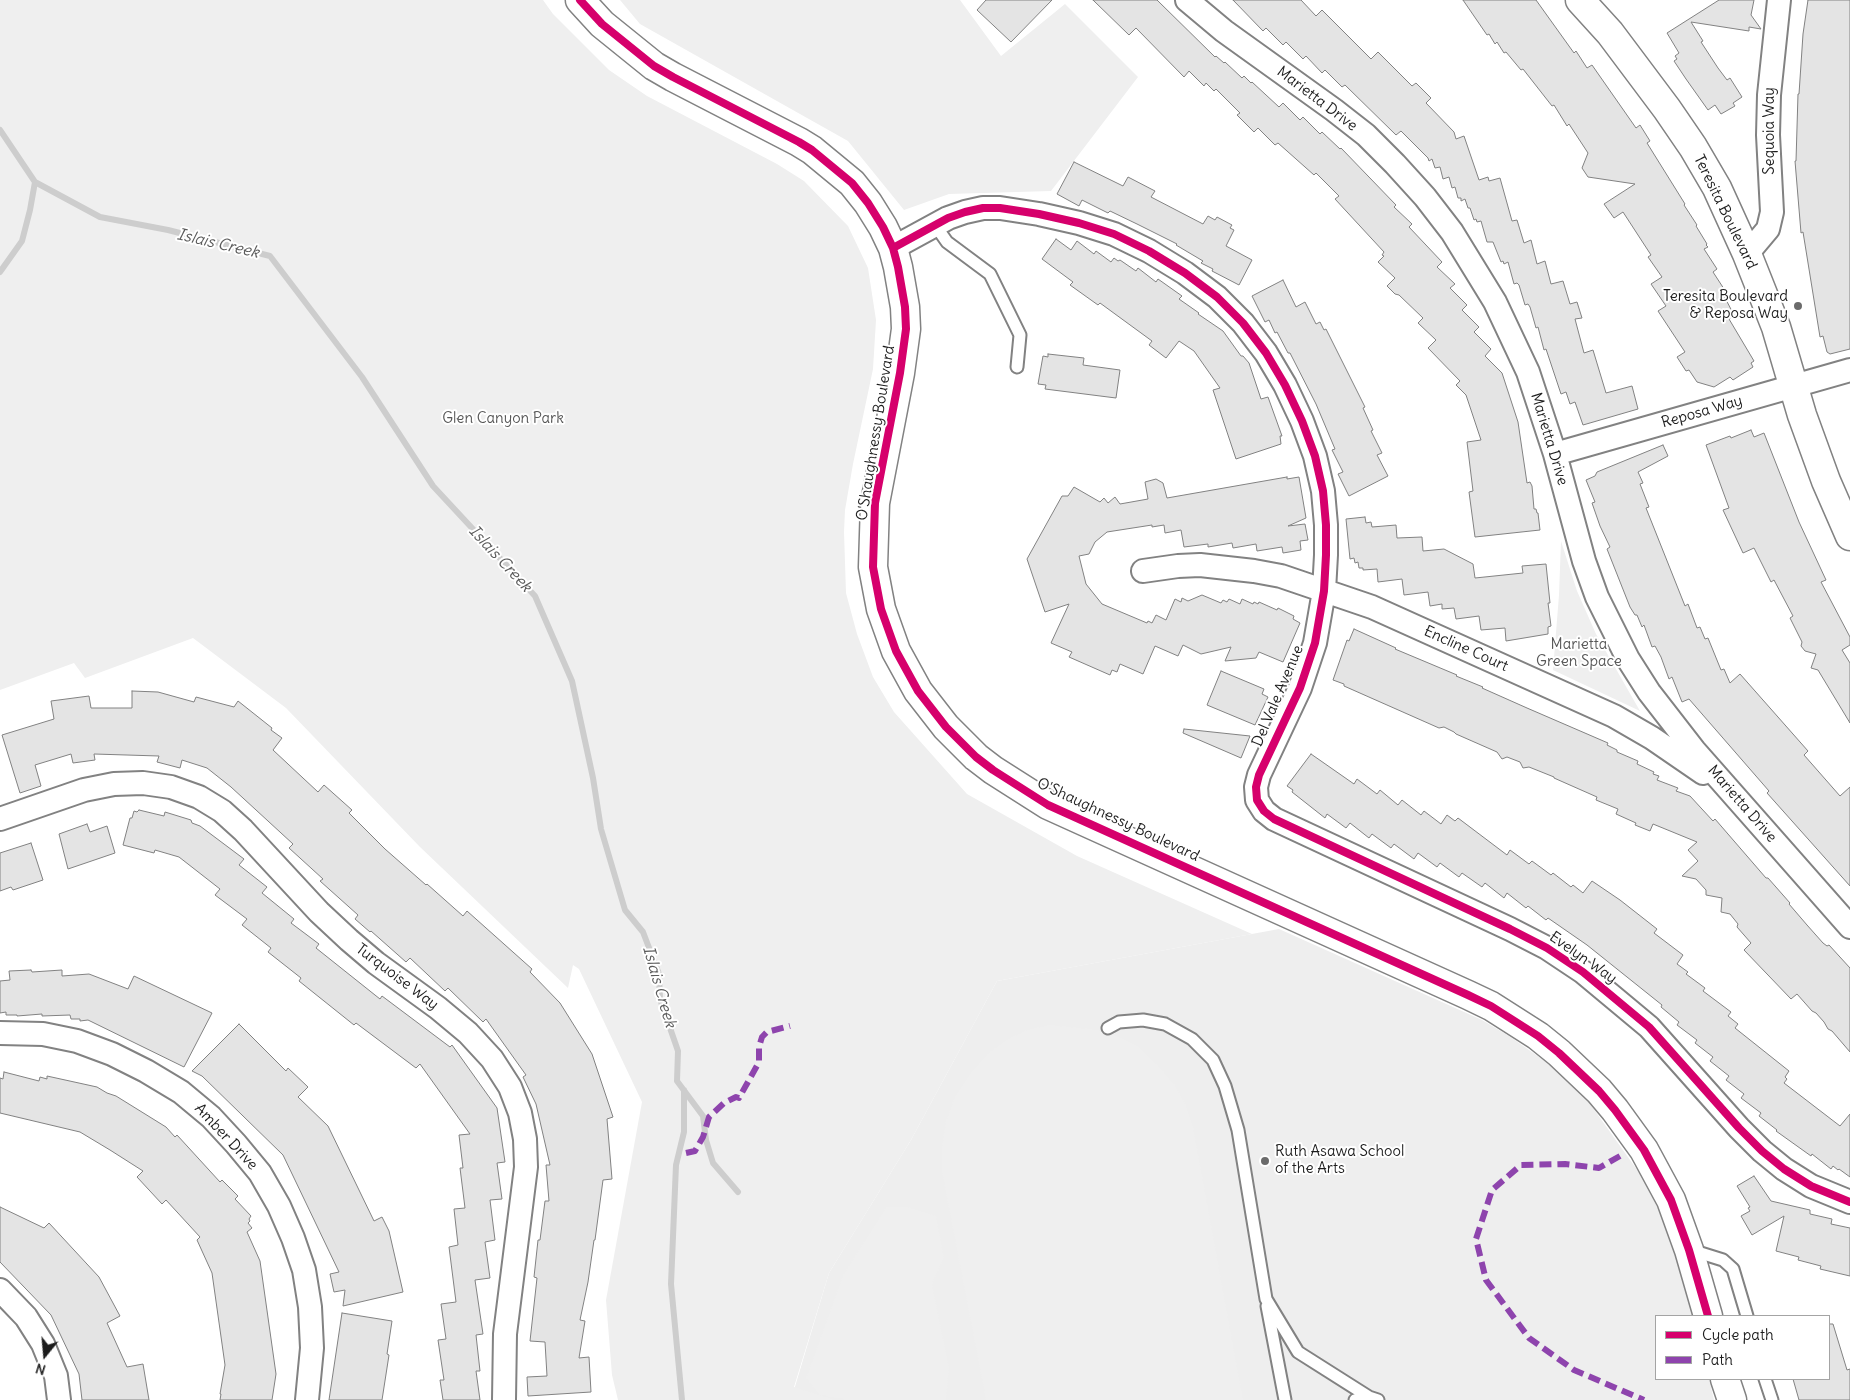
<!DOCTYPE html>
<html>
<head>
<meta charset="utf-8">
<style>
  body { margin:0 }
  #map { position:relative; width:1850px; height:1400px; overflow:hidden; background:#fff; font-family:Delius,sans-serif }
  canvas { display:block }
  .legend { position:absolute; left:1655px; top:1315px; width:175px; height:65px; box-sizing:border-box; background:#fff; border:1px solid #a4a4a4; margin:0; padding:6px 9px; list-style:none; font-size:15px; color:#1c1c1c }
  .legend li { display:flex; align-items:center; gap:10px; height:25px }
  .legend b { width:25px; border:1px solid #a4a4a4 }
  .north { position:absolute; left:20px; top:1330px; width:50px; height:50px; -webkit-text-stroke:4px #fff; paint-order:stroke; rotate:197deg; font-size:14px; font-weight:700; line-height:20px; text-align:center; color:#1c1c1c }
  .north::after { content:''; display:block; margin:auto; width:18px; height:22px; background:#1c1c1c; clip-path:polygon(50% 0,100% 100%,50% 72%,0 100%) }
</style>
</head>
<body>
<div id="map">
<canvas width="1850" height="1400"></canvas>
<ul class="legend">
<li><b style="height:6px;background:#d6006c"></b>Cycle path</li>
<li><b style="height:6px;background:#8e44ad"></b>Path</li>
</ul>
<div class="north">N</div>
</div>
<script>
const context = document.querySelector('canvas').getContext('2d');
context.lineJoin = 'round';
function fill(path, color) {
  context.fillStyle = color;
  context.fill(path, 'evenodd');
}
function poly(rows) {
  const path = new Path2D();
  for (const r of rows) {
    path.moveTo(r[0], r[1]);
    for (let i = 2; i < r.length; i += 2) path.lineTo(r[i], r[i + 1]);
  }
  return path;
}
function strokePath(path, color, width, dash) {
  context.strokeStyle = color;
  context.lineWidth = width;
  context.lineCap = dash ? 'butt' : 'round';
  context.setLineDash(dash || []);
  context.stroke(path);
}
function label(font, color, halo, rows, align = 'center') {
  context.font = font + ' Delius,sans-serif';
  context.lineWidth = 4;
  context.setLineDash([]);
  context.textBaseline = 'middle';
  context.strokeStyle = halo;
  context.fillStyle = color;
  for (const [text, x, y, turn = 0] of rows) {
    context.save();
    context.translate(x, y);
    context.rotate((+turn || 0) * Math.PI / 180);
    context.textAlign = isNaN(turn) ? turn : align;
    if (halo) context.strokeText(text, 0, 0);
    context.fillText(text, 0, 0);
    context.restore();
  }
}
fill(poly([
  [1279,929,1482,1020,1509,1036,1549,1064,1588,1101,1645,1181,1668,1230,1693,1316,1656,1316,1656,1379,1709,1379,1714,1400,791,1400,829,1273,911,1140,997,981]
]), '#eee');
fill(poly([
  [0,0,543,0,553,14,609,70,647,96,777,164,804,181,848,226,868,268,876,320,873,369,853,464,845,510,844,532,846,593,857,634,873,677,894,712,967,794,1077,856,1252,934,997,981,911,1140,829,1273,794,1387,819,1395,806,1378,843,1275,886,1207,907,1207,936,1216,944,1258,932,1284,949,1368,946,1400,849,1400,820,1395,833,1400,618,1400,612,1375,606,1300,642,1102,579,969,573,965,568,988,420,847,286,708,193,638,85,678,74,663,0,690],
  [620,0,960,0,1001,56,1065,4,1138,77,1051,191,949,194,904,210,848,141,640,24],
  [1561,541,1577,591,1596,634,1640,711,1553,670,1559,595],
  [1050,1025,1097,1030,1119,1037,1139,1047,1158,1065,1175,1085,1186,1105,1193,1126,1243,1400,986,1400,942,1172,942,1147,946,1121,955,1096,971,1072,987,1054,1006,1040,1027,1030]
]), '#efefef');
strokePath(poly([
  [0,130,35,182,100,217,168,230,270,256,362,377,433,486,535,596,572,681,593,778,601,829,625,910,643,932,659,974,660,999,678,1051,677,1081,703,1116,706,1140,713,1163,738,1192],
  [0,272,22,241,30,210,35,182],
  [682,1400,671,1284,676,1165,684,1132,684,1090]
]), '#cdcdcd', 6);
const building = poly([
  [986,0,1052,0,1011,42,977,10,986,0],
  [1093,0,1157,0,1215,57,1216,56,1224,63,1225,62,1242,78,1244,76,1251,83,1252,82,1279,107,1283,103,1300,120,1303,117,1320,134,1322,132,1340,149,1341,148,1396,205,1394,207,1412,224,1409,227,1442,262,1437,267,1455,284,1450,288,1467,305,1462,310,1479,327,1474,332,1491,349,1485,356,1502,373,1518,422,1527,483,1530,482,1532,486,1534,509,1536,509,1537,513,1538,513,1540,530,1475,537,1469,492,1473,491,1467,442,1481,440,1466,395,1456,385,1460,381,1428,348,1436,340,1418,323,1423,318,1399,295,1395,294,1387,286,1395,278,1378,262,1384,256,1382,255,1384,252,1335,199,1339,196,1316,173,1314,175,1278,143,1275,145,1258,128,1254,132,1237,115,1240,113,1216,89,1214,91,1206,83,1204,86,1189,71,1184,77,1136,28,1129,35,1093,0],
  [1233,0,1301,0,1316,16,1322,10,1371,59,1378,52,1412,86,1416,83,1431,98,1426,103,1454,132,1456,139,1464,136,1479,180,1488,177,1489,181,1500,178,1512,221,1517,220,1524,243,1531,240,1537,264,1545,261,1551,284,1563,281,1570,304,1577,302,1582,318,1575,319,1584,353,1593,350,1606,393,1632,386,1638,409,1583,425,1575,402,1570,404,1566,392,1561,394,1546,349,1544,350,1538,327,1536,328,1530,307,1528,304,1525,305,1519,285,1517,283,1514,284,1508,262,1504,264,1503,261,1501,262,1493,242,1487,242,1481,221,1477,222,1476,219,1474,220,1470,208,1468,208,1465,199,1461,201,1461,198,1458,198,1455,187,1452,188,1449,177,1443,179,1440,167,1435,168,1432,159,1429,161,1428,158,1401,131,1396,135,1345,85,1342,87,1325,70,1322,73,1306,56,1303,59,1286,42,1283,45,1266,28,1263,31,1233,0],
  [1463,0,1536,0,1574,53,1576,51,1587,68,1592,65,1636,128,1640,125,1650,141,1647,143,1685,204,1684,205,1697,225,1696,226,1707,244,1706,245,1708,247,1704,249,1717,269,1713,272,1726,292,1723,294,1734,315,1729,319,1754,361,1751,363,1753,367,1733,380,1730,377,1714,387,1697,382,1689,370,1686,371,1677,357,1685,352,1658,311,1666,306,1651,284,1662,277,1648,257,1651,255,1623,212,1614,218,1604,204,1635,184,1588,177,1582,168,1588,153,1569,124,1567,126,1554,105,1552,106,1523,69,1521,70,1506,52,1504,53,1497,42,1495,44,1489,34,1487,35,1463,0],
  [1719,0,1754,0,1751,15,1761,29,1749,27,1749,31,1691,22,1703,41,1701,42,1718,68,1727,80,1730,78,1742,97,1733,103,1735,106,1721,114,1715,105,1708,110,1686,79,1674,61,1677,59,1675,56,1679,53,1667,33,1719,0],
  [1808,0,1850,0,1850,349,1830,354,1827,352,1823,336,1820,337,1803,232,1801,233,1795,161,1796,161,1798,94,1799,94,1803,34,1808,0],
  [1074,162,1123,186,1128,177,1155,191,1151,197,1203,224,1208,216,1215,220,1217,217,1232,225,1230,228,1234,230,1226,246,1252,260,1239,285,1212,271,1213,269,1201,263,1203,261,1176,245,1177,244,1137,224,1110,211,1108,213,1082,200,1079,206,1057,194,1074,162],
  [1056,239,1071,250,1077,241,1094,254,1096,251,1111,262,1114,258,1118,261,1120,260,1136,271,1138,268,1156,282,1158,279,1182,296,1179,299,1199,313,1198,314,1223,331,1241,356,1243,356,1249,363,1261,399,1268,397,1282,436,1280,436,1281,444,1236,459,1213,390,1220,388,1194,351,1179,341,1166,358,1149,345,1152,341,1100,303,1098,305,1070,285,1073,282,1042,259,1056,239],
  [1283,280,1296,307,1305,302,1316,324,1320,322,1324,330,1326,329,1365,407,1363,408,1373,430,1371,431,1382,453,1377,455,1388,476,1349,496,1338,474,1343,472,1332,450,1335,449,1316,404,1290,353,1288,353,1277,332,1275,333,1269,320,1265,322,1252,296,1283,280],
  [1048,354,1084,358,1083,365,1120,370,1116,398,1045,389,1046,385,1038,384,1043,356,1048,357,1048,354],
  [1751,430,1754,437,1764,433,1799,522,1826,580,1821,582,1850,637,1850,645,1842,650,1850,663,1850,723,1818,670,1811,668,1816,654,1805,651,1801,646,1802,642,1790,618,1793,616,1774,580,1771,582,1754,548,1743,553,1723,510,1729,508,1706,445,1730,436,1731,438,1751,430],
  [1663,445,1668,456,1638,472,1643,483,1640,484,1649,507,1646,508,1685,606,1688,604,1697,628,1700,627,1705,639,1708,638,1721,670,1724,669,1730,683,1740,674,1808,751,1804,755,1840,796,1850,787,1850,886,1767,793,1769,791,1689,699,1682,702,1672,677,1669,679,1661,657,1655,646,1652,647,1644,625,1642,627,1637,615,1635,615,1630,607,1607,549,1610,547,1600,526,1592,503,1595,502,1586,480,1595,476,1597,472,1663,445],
  [1287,477,1287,479,1299,477,1306,518,1288,526,1305,524,1308,540,1300,541,1301,550,1283,553,1282,547,1257,551,1256,544,1233,548,1232,543,1208,547,1208,544,1184,547,1181,530,1165,533,1164,525,1152,527,1152,525,1107,532,1095,542,1089,554,1079,556,1086,584,1102,604,1147,623,1148,621,1152,623,1156,615,1166,620,1175,599,1181,602,1182,598,1188,601,1202,595,1221,603,1223,600,1227,602,1229,599,1240,604,1242,599,1253,604,1254,602,1258,604,1259,602,1277,610,1278,608,1294,616,1293,619,1300,623,1283,662,1259,652,1256,658,1225,661,1231,647,1201,654,1183,645,1178,656,1155,646,1143,674,1120,664,1117,672,1112,670,1110,675,1069,657,1072,652,1051,643,1069,604,1045,612,1027,559,1062,496,1068,496,1074,487,1100,502,1104,498,1108,503,1115,497,1120,504,1148,499,1145,482,1156,479,1163,483,1167,498,1287,477],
  [1365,517,1366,523,1371,522,1372,527,1396,525,1397,538,1422,537,1423,551,1444,549,1473,564,1475,578,1523,573,1522,566,1546,564,1550,603,1548,603,1551,626,1548,627,1548,634,1506,641,1505,628,1481,630,1479,616,1456,619,1454,608,1442,609,1442,604,1430,606,1428,592,1404,595,1402,579,1378,582,1377,569,1363,570,1363,568,1359,568,1358,562,1355,563,1354,558,1350,559,1346,519,1365,517],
  [1354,629,1396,648,1395,649,1457,675,1456,676,1483,687,1482,688,1527,708,1608,743,1607,745,1617,750,1617,752,1638,761,1637,764,1654,772,1653,774,1659,776,1657,780,1678,788,1676,791,1690,796,1713,821,1715,819,1766,878,1768,878,1790,903,1789,904,1807,925,1823,943,1827,946,1829,945,1850,968,1850,1052,1832,1031,1828,1029,1824,1022,1816,1013,1812,1011,1797,994,1791,999,1744,950,1751,943,1737,927,1738,924,1730,914,1721,912,1722,898,1706,895,1706,890,1696,879,1682,876,1698,861,1688,850,1697,842,1653,824,1650,831,1635,825,1636,823,1616,814,1618,809,1596,800,1597,797,1554,778,1554,777,1529,767,1523,768,1520,762,1507,757,1502,759,1497,752,1456,734,1454,732,1444,727,1439,728,1344,686,1344,684,1333,680,1347,640,1349,641,1354,629],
  [1221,671,1264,689,1262,694,1268,697,1255,725,1207,705,1221,671],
  [132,691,158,692,194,702,196,697,234,707,238,701,272,728,271,730,282,738,273,750,318,792,324,785,352,810,349,813,385,849,426,885,427,884,463,916,467,911,532,969,530,972,560,1003,592,1054,613,1117,607,1119,612,1179,603,1180,595,1240,594,1240,588,1282,580,1320,585,1321,579,1358,589,1357,591,1392,528,1396,527,1377,547,1376,545,1342,530,1341,537,1278,534,1277,538,1240,540,1240,545,1201,549,1201,546,1165,550,1165,536,1104,523,1077,526,1075,486,1019,483,1022,448,988,445,991,410,958,406,962,371,931,370,932,355,919,358,915,320,881,323,879,289,848,293,844,231,787,207,768,182,760,180,768,157,762,159,756,94,754,95,760,73,763,71,754,35,765,41,786,20,793,2,735,54,719,51,701,89,696,91,708,132,708,132,691],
  [1184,729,1250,736,1241,758,1183,733,1184,729],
  [1311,754,1354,784,1357,779,1377,794,1380,790,1398,805,1402,800,1421,815,1424,811,1441,824,1447,815,1455,821,1458,818,1507,855,1510,850,1529,864,1532,861,1551,875,1553,873,1571,887,1573,885,1583,893,1592,881,1620,900,1657,929,1654,933,1683,955,1677,964,1688,972,1686,974,1705,988,1703,991,1731,1012,1728,1016,1738,1024,1735,1028,1789,1071,1785,1077,1787,1079,1784,1083,1840,1126,1850,1114,1850,1177,1839,1169,1838,1170,1833,1166,1831,1169,1812,1154,1811,1156,1776,1131,1777,1130,1759,1116,1761,1113,1741,1098,1744,1094,1726,1080,1729,1076,1710,1061,1713,1057,1695,1043,1697,1040,1677,1025,1679,1022,1661,1007,1662,1005,1587,945,1548,918,1546,920,1528,906,1526,908,1507,893,1504,898,1485,883,1482,887,1462,873,1459,877,1440,863,1437,867,1418,853,1414,859,1394,844,1391,848,1372,834,1369,838,1350,823,1346,828,1327,814,1325,818,1292,792,1293,790,1287,786,1311,754],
  [139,810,164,816,165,812,191,820,192,823,200,826,244,859,239,865,267,887,262,893,294,919,291,923,319,944,316,948,380,999,382,996,450,1047,452,1045,497,1108,505,1162,497,1163,502,1199,490,1200,495,1240,485,1242,490,1278,475,1280,483,1334,476,1335,480,1371,476,1371,480,1400,443,1400,440,1380,444,1380,438,1340,446,1339,441,1304,456,1302,449,1247,458,1245,454,1209,465,1208,460,1168,463,1168,459,1135,470,1134,420,1064,416,1068,356,1023,354,1025,299,981,301,978,268,952,271,948,242,925,247,919,215,895,220,889,179,857,155,850,154,853,123,845,130,818,132,818,134,811,137,812,139,810],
  [87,824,90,832,107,826,115,853,68,869,59,834,87,824],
  [31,843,43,880,13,890,11,887,0,891,0,853,31,843],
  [31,970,32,972,62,970,62,976,89,974,128,989,134,976,212,1013,184,1067,88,1020,80,1021,80,1019,71,1019,70,1015,42,1016,42,1014,17,1016,17,1015,6,1015,6,1012,0,1013,0,981,10,980,9,971,31,970],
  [239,1024,286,1071,288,1068,308,1087,298,1097,328,1126,374,1221,382,1217,389,1231,403,1292,343,1306,345,1290,334,1292,330,1274,339,1272,283,1155,202,1076,192,1071,239,1024],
  [4,1072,39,1081,40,1077,47,1079,47,1076,97,1087,107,1093,116,1096,166,1127,175,1137,177,1135,220,1182,222,1180,238,1196,235,1199,251,1216,249,1219,250,1221,248,1223,252,1228,247,1232,260,1261,276,1374,272,1400,220,1400,221,1394,220,1394,225,1365,212,1273,197,1240,200,1237,166,1200,162,1204,137,1177,143,1171,110,1150,80,1132,0,1113,0,1078,3,1079,4,1072],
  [1754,1176,1771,1201,1810,1210,1810,1214,1832,1219,1831,1224,1850,1228,1850,1276,1820,1269,1821,1266,1798,1260,1799,1257,1776,1251,1784,1216,1752,1235,1741,1216,1750,1211,1748,1208,1750,1207,1737,1186,1754,1176],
  [0,1207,44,1228,49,1223,99,1277,120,1316,107,1323,127,1367,143,1364,149,1400,82,1400,79,1374,51,1315,0,1262,0,1207],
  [342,1313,392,1321,387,1354,389,1355,382,1400,329,1400,342,1313],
  [1829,1324,1833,1324,1847,1370,1850,1369,1850,1400,1799,1400,1793,1379,1829,1379,1829,1324]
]);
fill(building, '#e4e4e4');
strokePath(building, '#828282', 1);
const service = poly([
  [935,225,947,242,990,274,1020,335,1017,367],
  [1108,1028,1119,1022,1143,1020,1165,1024,1192,1039,1213,1060,1225,1086,1238,1130,1266,1299,1298,1352,1369,1397],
  [1691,1250,1723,1260,1733,1269,1747,1316],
  [1267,1306,1285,1400],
  [1765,1379,1772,1400],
  [1355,1400,1369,1397,1378,1400]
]);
const minor = poly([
  [1187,0,1224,31,1334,110,1366,135,1395,164,1425,197,1452,232,1495,302,1528,372,1555,454,1584,561,1597,597,1628,659,1649,692,1694,750,1850,927],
  [893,248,948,218,965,212,983,208,1000,208,1039,214,1079,223,1114,234,1149,251,1185,273,1217,297,1243,323,1266,353,1285,385,1302,421,1315,456,1323,491,1326,525,1326,555,1324,591,1315,643,1300,688,1259,775,1256,787,1257,800,1264,811,1274,819,1510,929,1547,948,1583,972,1649,1027,1739,1128,1762,1151,1784,1169,1811,1186,1850,1202],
  [1747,254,1768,229,1772,212,1768,135,1769,95,1779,0],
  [1555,454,1850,370],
  [1143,571,1178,566,1200,565,1254,571,1281,576,1372,607,1614,716,1652,738,1703,773],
  [0,819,84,790,114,784,143,783,171,787,199,797,222,811,243,830,319,912,349,940,376,963,438,1008,468,1033,492,1059,510,1087,520,1113,525,1139,526,1167,505,1334,504,1400],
  [0,1033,43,1034,77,1041,112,1054,146,1071,181,1092,211,1117,236,1144,260,1173,279,1206,293,1238,304,1270,310,1307,312,1348,307,1400],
  [0,1290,26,1317,43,1344,56,1376,59,1400]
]);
const tertiary = poly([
  [1580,0,1610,33,1667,109,1693,147,1717,188,1747,254,1776,327,1802,415,1826,481,1850,536]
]);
const secondary = poly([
  [580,0,602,24,654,66,673,77,799,142,812,150,852,183,868,203,883,227,893,248,898,267,905,307,906,329,900,373,875,503,873,567,881,609,896,651,918,691,946,727,976,757,993,770,1048,805,1468,995,1491,1006,1538,1036,1559,1053,1599,1091,1615,1110,1644,1150,1671,1200,1689,1250,1708,1316],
  [1725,1379,1732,1400]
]);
strokePath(service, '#828282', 15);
strokePath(minor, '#828282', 26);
strokePath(tertiary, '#828282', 31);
strokePath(secondary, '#828282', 31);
strokePath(service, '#fff', 11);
strokePath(minor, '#fff', 22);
strokePath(tertiary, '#fff', 28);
strokePath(secondary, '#fff', 28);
strokePath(poly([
  [686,1153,695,1151,703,1137,709,1117,724,1103,736,1097,739,1098,759,1062,759,1047,762,1037,767,1032,790,1026],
  [1620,1156,1599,1168,1565,1164,1521,1165,1492,1190,1476,1239,1486,1280,1529,1338,1574,1370,1644,1400]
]), '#8e44ad', 6, [12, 6]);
strokePath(poly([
  [580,0,602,24,654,66,673,77,799,142,812,150,852,183,868,203,883,227,893,248,898,267,905,307,906,329,900,373,875,503,873,567,881,609,896,651,918,691,946,727,976,757,993,770,1048,805,1468,995,1491,1006,1538,1036,1559,1053,1599,1091,1615,1110,1644,1150,1671,1200,1689,1250,1708,1316],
  [893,248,948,218,965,212,983,208,1000,208,1039,214,1079,223,1114,234,1149,251,1185,273,1217,297,1243,323,1266,353,1285,385,1302,421,1315,456,1323,491,1326,525,1326,555,1324,591,1315,643,1300,688,1259,775,1256,787,1257,800,1264,811,1274,819,1510,929,1547,948,1583,972,1649,1027,1739,1128,1762,1151,1784,1169,1811,1186,1850,1202]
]), '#d6006c', 8);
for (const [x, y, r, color] of [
  [1798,306,5,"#6b6b6b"],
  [1265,1161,5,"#6b6b6b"]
]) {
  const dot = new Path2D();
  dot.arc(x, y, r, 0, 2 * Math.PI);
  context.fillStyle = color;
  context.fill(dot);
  strokePath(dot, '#fff', 2);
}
label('15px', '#1c1c1c', '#fff', [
  ["Marietta Drive",1317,99,37],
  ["Sequoia Way",1770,131,-90],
  ["Teresita Boulevard",1725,212,64],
  ["Reposa Way",1702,412,-16],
  ["O'Shaughnessy Boulevard",876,433,-81],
  ["Marietta Drive",1549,439,73],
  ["Encline Court",1466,649,24],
  ["Del Vale Avenue",1278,696,-67],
  ["Marietta Drive",1742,804,49],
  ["O'Shaughnessy Boulevard",1118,820,25],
  ["Evelyn Way",1583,958,35],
  ["Turquoise Way",397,977,37],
  ["Amber Drive",226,1137,47]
]);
label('15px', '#1c1c1c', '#fff', [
  ["Teresita Boulevard",1788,297],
  ["& Reposa Way",1788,314],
  ["Ruth Asawa School",1275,1152,"left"],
  ["of the Arts",1275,1169,"left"]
], 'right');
label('15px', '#575757', '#fff', [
  ["Glen Canyon Park",503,419],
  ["Marietta",1579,645],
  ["Green Space",1579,662]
]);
label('italic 16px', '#5a5a5a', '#fff', [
  ["Islais Creek",218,244,13],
  ["Islais Creek",500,559,47],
  ["Islais Creek",659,987,74]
]);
</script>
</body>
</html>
